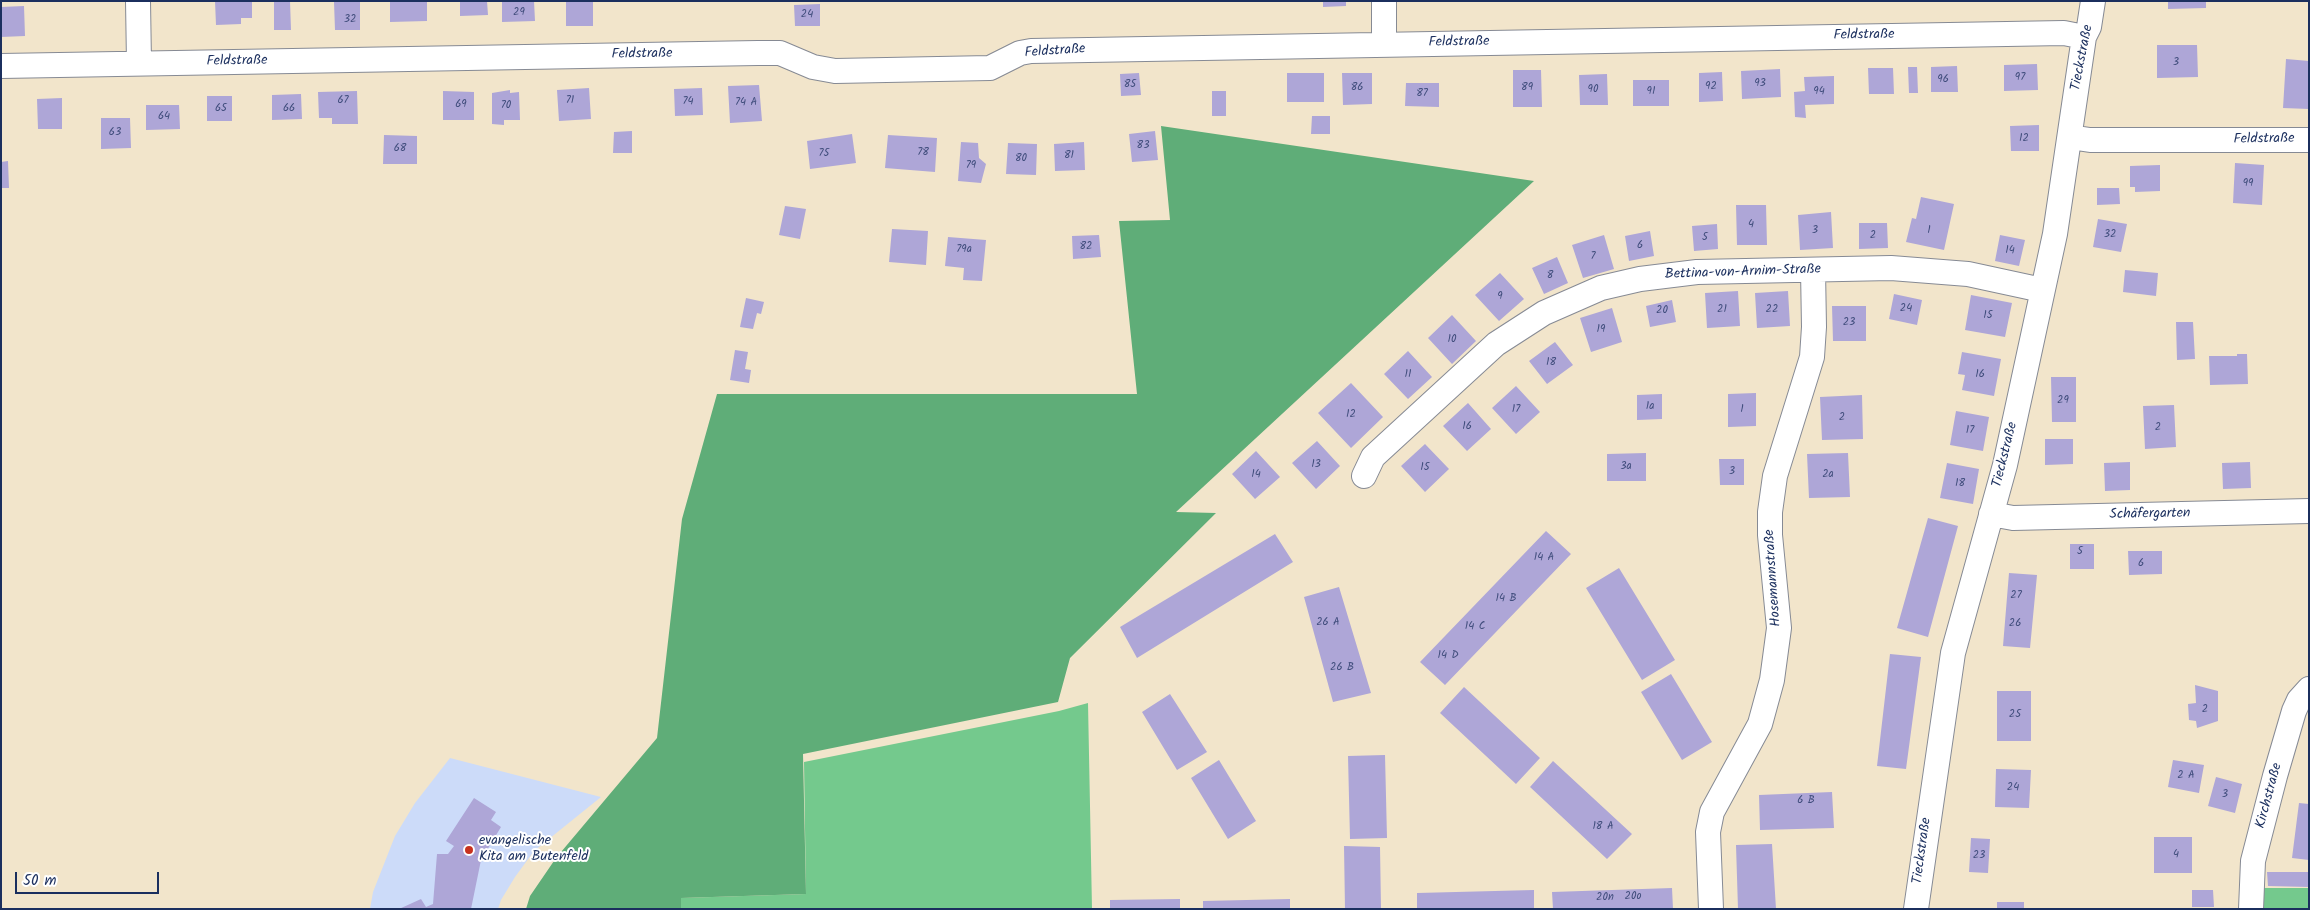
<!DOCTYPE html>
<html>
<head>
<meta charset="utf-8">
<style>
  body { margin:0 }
  #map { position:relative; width:2310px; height:910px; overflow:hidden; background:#f2e5cb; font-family:Kalam,sans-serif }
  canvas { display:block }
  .frame { position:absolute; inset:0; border:2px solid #1b2f5e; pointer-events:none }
  .scale { position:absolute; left:15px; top:872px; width:144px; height:22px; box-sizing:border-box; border:2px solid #1b2f5e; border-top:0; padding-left:6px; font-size:15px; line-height:18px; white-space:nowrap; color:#1b2f5e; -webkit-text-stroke:4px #fff; paint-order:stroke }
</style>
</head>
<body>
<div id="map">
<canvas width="2310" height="910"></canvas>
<div class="frame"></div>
<div class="scale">50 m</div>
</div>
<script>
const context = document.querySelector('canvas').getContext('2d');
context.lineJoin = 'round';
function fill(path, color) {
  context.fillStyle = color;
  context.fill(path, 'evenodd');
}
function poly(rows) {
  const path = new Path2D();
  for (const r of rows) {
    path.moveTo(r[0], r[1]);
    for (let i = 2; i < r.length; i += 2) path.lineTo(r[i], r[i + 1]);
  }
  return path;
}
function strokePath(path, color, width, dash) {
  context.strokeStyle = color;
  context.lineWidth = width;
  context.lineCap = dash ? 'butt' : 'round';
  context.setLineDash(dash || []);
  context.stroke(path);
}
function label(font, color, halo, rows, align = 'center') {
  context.font = font + ' Kalam,sans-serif';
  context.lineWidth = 4;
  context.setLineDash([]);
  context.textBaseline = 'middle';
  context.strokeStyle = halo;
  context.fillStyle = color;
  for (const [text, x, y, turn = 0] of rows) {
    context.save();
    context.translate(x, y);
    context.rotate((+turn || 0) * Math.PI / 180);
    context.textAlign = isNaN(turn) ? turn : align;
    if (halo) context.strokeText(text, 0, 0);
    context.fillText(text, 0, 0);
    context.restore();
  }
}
fill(poly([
  [450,758,601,797,534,851,515,877,501,900,498,909,370,909,373,892,395,836,415,803]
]), '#ccdbf9');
fill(poly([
  [1088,703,1092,909,681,909,681,898,806,894,804,762,1059,711],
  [2264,888,2309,888,2309,909,2263,909]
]), '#74c98d');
fill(poly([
  [1161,126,1534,181,1176,512,1216,513,1070,658,1058,702,803,754,806,894,681,898,681,909,526,909,530,896,556,858,657,738,682,519,717,394,1137,394,1119,221,1170,220]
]), '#5fad78');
fill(poly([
  [215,1,252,1,252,18,241,18,241,24,216,25],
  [274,1,290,1,291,30,274,30],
  [360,1,360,30,335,30,334,2],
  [390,1,427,1,427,21,390,22],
  [460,1,487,1,488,15,460,16],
  [502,1,534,1,535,21,502,22],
  [566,1,593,1,593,26,566,26],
  [1323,1,1346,1,1346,6,1323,7],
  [2168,1,2206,1,2206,8,2168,9],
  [820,4,820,26,795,26,794,5],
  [24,6,25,36,1,37,1,7],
  [2157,45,2197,45,2198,77,2157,78],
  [2286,59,2309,61,2309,109,2283,108],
  [2037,64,2038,90,2004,91,2004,65],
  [1957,66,1958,92,1931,92,1931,67],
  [1908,67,1917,67,1918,93,1909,93],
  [1868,68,1893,68,1894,94,1869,94],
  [1780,69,1781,97,1742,99,1741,71],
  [1513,70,1541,70,1542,107,1513,107],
  [1722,72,1723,101,1699,102,1699,73],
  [1139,73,1141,95,1121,96,1120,74],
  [1287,73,1324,73,1324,102,1287,102],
  [1342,73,1372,73,1372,104,1343,105],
  [1607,74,1608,105,1580,105,1579,75],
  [1834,76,1834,104,1805,105,1806,118,1795,117,1794,92,1805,91,1804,77],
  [1633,80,1669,80,1669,106,1633,106],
  [1406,83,1439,83,1439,107,1405,106],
  [759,85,762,121,730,123,728,86],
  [589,88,591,119,559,121,557,90],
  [702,88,703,115,675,116,674,89],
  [510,90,510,93,519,92,520,120,504,120,504,125,492,124,492,93],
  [357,91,358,124,332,124,332,118,319,118,318,92],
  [443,91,474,92,474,120,443,120],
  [1212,91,1226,91,1226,116,1212,116],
  [301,94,302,119,272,120,272,95],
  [207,96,232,96,232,121,207,121],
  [62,98,62,129,38,129,37,99],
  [146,105,179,105,180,129,146,130],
  [1312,116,1330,116,1330,134,1311,134],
  [101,118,130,118,131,148,101,149],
  [2039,125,2039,151,2011,151,2010,126],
  [632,131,632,153,613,153,614,132],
  [1155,131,1158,160,1132,162,1129,134],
  [852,134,856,163,810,169,807,141],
  [384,135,417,136,417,164,383,164],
  [888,135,937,138,935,172,885,168],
  [961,142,978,143,979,158,986,164,981,183,958,181],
  [1084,142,1085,170,1055,171,1054,144],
  [1008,143,1037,144,1036,175,1006,174],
  [8,161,9,188,1,188,1,162],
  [2235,163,2264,165,2262,205,2233,203],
  [2160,165,2160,191,2135,192,2135,187,2130,187,2130,166],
  [2097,188,2119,188,2120,204,2097,205],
  [1921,197,1954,204,1944,250,1906,242,1912,218,1916,219],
  [1736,205,1766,205,1767,245,1737,245],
  [785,206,806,209,800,239,779,235],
  [1831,212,1833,248,1800,250,1798,215],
  [2098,219,2127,224,2121,252,2093,247],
  [1859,223,1887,223,1888,248,1859,249],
  [1717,224,1718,249,1694,251,1692,226],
  [892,229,928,231,926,265,889,262],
  [1650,231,1654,256,1629,261,1625,236],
  [1099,235,1101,257,1073,259,1072,236],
  [1604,235,1614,269,1583,278,1572,245],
  [2000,235,2025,240,2019,266,1995,261],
  [948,237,986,240,982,281,963,280,964,268,945,266],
  [1557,257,1568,283,1544,294,1532,268],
  [2125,270,2158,273,2156,296,2123,292],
  [1500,273,1524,299,1499,321,1475,295],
  [1738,291,1740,326,1707,328,1705,293],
  [1788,291,1790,326,1757,328,1755,293],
  [1894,294,1922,300,1917,325,1889,319],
  [1971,295,2012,303,2005,337,1965,330],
  [746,298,764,302,761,314,757,313,753,329,740,327],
  [1672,300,1676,322,1650,327,1646,306],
  [1832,306,1866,306,1866,341,1833,341],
  [1612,308,1622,342,1591,352,1580,318],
  [1452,315,1476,341,1452,364,1428,338],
  [2176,322,2193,322,2195,359,2177,360],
  [1555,342,1573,365,1547,384,1529,361],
  [735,350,748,352,745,369,751,370,749,383,730,380],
  [1408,351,1432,377,1408,399,1384,374],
  [1962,352,2001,359,1994,396,1962,390,1965,375,1958,374],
  [2237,354,2247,354,2248,384,2210,385,2209,356,2237,356],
  [2051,377,2076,377,2076,422,2052,422],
  [1351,383,1383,417,1351,448,1318,413],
  [1516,386,1540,412,1516,434,1492,408],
  [1756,393,1756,426,1728,427,1728,394],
  [1662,394,1662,419,1637,420,1637,395],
  [1862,395,1863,439,1822,440,1820,397],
  [1468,403,1491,429,1467,451,1443,426],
  [2174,405,2176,447,2145,449,2143,406],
  [1956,411,1989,417,1983,451,1950,445],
  [2045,439,2073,439,2073,464,2045,465],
  [1317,441,1340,466,1316,489,1292,463],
  [1425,444,1449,469,1425,492,1401,466],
  [1256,451,1280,477,1255,499,1232,474],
  [1646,453,1646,481,1607,481,1607,454],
  [1848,453,1850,497,1809,498,1807,454],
  [1719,459,1744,459,1744,485,1720,485],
  [2130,462,2130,490,2105,491,2104,463],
  [2250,462,2251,488,2223,489,2222,463],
  [1947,463,1979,469,1973,504,1940,498],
  [1928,518,1958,526,1928,637,1897,628],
  [1546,531,1571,554,1445,685,1420,662],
  [1275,534,1293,562,1137,658,1120,627],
  [2070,544,2094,544,2094,569,2070,569],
  [2128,551,2162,551,2162,574,2129,575],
  [1619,568,1675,660,1642,680,1586,588],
  [2009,573,2037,575,2030,648,2003,646],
  [1339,587,1371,693,1333,702,1304,597],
  [1890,654,1921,657,1906,769,1877,766],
  [1671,674,1712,742,1682,760,1641,692],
  [2195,685,2218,691,2218,721,2197,728,2196,721,2189,720,2188,704,2196,703],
  [1464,687,1540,758,1516,784,1440,713],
  [1997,691,2031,691,2031,741,1997,741],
  [1170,694,1207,752,1177,770,1142,712],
  [1385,755,1387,838,1350,839,1348,756],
  [1219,760,1256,821,1228,839,1191,778],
  [2173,760,2204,765,2199,793,2168,787],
  [1553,761,1632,834,1607,859,1530,787],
  [1996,769,2031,770,2029,808,1995,807],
  [2216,777,2242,784,2235,813,2208,806],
  [1832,792,1834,828,1760,830,1759,795],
  [474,798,496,812,491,820,501,827,481,860,471,909,399,909,421,899,426,907,433,904,437,854,448,854,454,846,446,841],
  [2299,803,2309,804,2309,860,2292,858],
  [2154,837,2192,837,2192,873,2154,873],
  [1971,838,1990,839,1988,873,1969,872],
  [1772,844,1776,909,1738,909,1736,845],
  [1344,846,1380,847,1381,909,1345,909],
  [2267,872,2309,872,2309,887,2268,886],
  [1672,888,1673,909,1553,909,1552,892],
  [1534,890,1534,909,1417,909,1417,893],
  [2192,890,2213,890,2214,907,2192,907],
  [1180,899,1180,909,1110,909,1110,900],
  [1290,899,1290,909,1203,909,1203,901],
  [1997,902,2024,902,2024,909,1997,909]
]), '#aea6d7');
const street = poly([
  [138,1,139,63],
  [1384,45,1384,1],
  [1,66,758,53,780,53,813,67,835,71,990,68,1020,53,1031,51,2064,33,2084,37],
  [2070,137,2090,140,2309,140],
  [1364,476,1373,457,1496,344,1544,313,1601,288,1640,279,1697,272,1891,268,1968,274,2042,290],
  [1991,514,2013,518,2309,511],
  [1711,909,1708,832,1712,812,1760,724,1772,680,1779,628,1770,535,1770,512,1775,476,1812,357,1814,327,1813,270],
  [1916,909,1953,653,2005,465,2055,234,2084,37,2089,27,2093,1],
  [2251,909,2253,861,2275,776,2294,711,2299,700,2309,689]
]);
strokePath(street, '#868a94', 26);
strokePath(street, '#fff', 24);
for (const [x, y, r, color] of [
  [469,850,5,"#c8321e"]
]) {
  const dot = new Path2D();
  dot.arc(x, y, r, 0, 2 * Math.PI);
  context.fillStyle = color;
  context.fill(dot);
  strokePath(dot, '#fff', 2);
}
label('11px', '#404d7c', null, [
  ["29",519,13],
  ["24",807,15],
  ["32",350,20],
  ["3",2176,63],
  ["97",2020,78],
  ["96",1943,80],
  ["93",1760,84],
  ["85",1130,85],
  ["92",1711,87],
  ["86",1357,88],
  ["89",1527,88],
  ["90",1593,90],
  ["91",1651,92],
  ["94",1819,92],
  ["87",1422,94],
  ["67",343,101],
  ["71",570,101],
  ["74",688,102],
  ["74 A",746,103],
  ["69",461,105],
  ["70",506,106],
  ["65",221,109],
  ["66",289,109],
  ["64",164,117],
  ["63",115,133],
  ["12",2024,139],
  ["83",1143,146],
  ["68",400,149],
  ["78",923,153],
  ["75",824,154],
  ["81",1069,156],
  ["80",1021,159],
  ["79",971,166],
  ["99",2248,184],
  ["4",1751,225],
  ["3",1815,231],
  ["1",1929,231],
  ["32",2110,235],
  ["2",1873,236],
  ["5",1705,238],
  ["6",1640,246],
  ["82",1086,247],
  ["79a",964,250],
  ["14",2010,251],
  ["7",1593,257],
  ["8",1550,276],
  ["9",1500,297],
  ["24",1906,309],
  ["21",1722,310],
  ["22",1772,310],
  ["20",1662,311],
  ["15",1988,316],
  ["23",1849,323],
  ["19",1601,330],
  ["10",1452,340],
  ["18",1551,363],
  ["11",1408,375],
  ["16",1980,375],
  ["29",2063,401],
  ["1a",1650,407],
  ["17",1516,410],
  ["1",1742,410],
  ["12",1351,415],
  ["2",1842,418],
  ["16",1467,427],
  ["2",2158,428],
  ["17",1970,431],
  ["13",1316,465],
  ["3a",1626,467],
  ["15",1425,468],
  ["3",1732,472],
  ["14",1256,475],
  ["2a",1828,475],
  ["18",1960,484],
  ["5",2080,552],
  ["14 A",1544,558],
  ["6",2141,564],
  ["27",2016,596],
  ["14 B",1506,599],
  ["26 A",1328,623],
  ["26",2015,624],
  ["14 C",1475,627],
  ["14 D",1448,656],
  ["26 B",1342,668],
  ["2",2205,710],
  ["25",2015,715],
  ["2 A",2186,776],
  ["24",2013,788],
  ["3",2225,795],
  ["6 B",1806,801],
  ["18 A",1603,827],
  ["4",2176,855],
  ["23",1979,856],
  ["20o",1633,897],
  ["20n",1605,898]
]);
label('14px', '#1b2f5e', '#fff', [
  ["Feldstraße",1864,36,-1],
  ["Feldstraße",1459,43,-1],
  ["Feldstraße",1055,52,-4],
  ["Feldstraße",642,55,-1],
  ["Tieckstraße",2083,58,-79],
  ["Feldstraße",237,62,-1],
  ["Feldstraße",2264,140,-1],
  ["Bettina-von-Arnim-Straße",1743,273,-2],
  ["Tieckstraße",2006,455,-76],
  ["Schäfergarten",2150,515,-1],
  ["Hosemannstraße",1774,578,-94],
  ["Kirchstraße",2270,796,-75],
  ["Tieckstraße",1923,851,-82]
]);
label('14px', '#1b2f5e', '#fff', [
  ["evangelische",479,842],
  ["Kita am Butenfeld",479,858]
], 'left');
</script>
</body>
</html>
